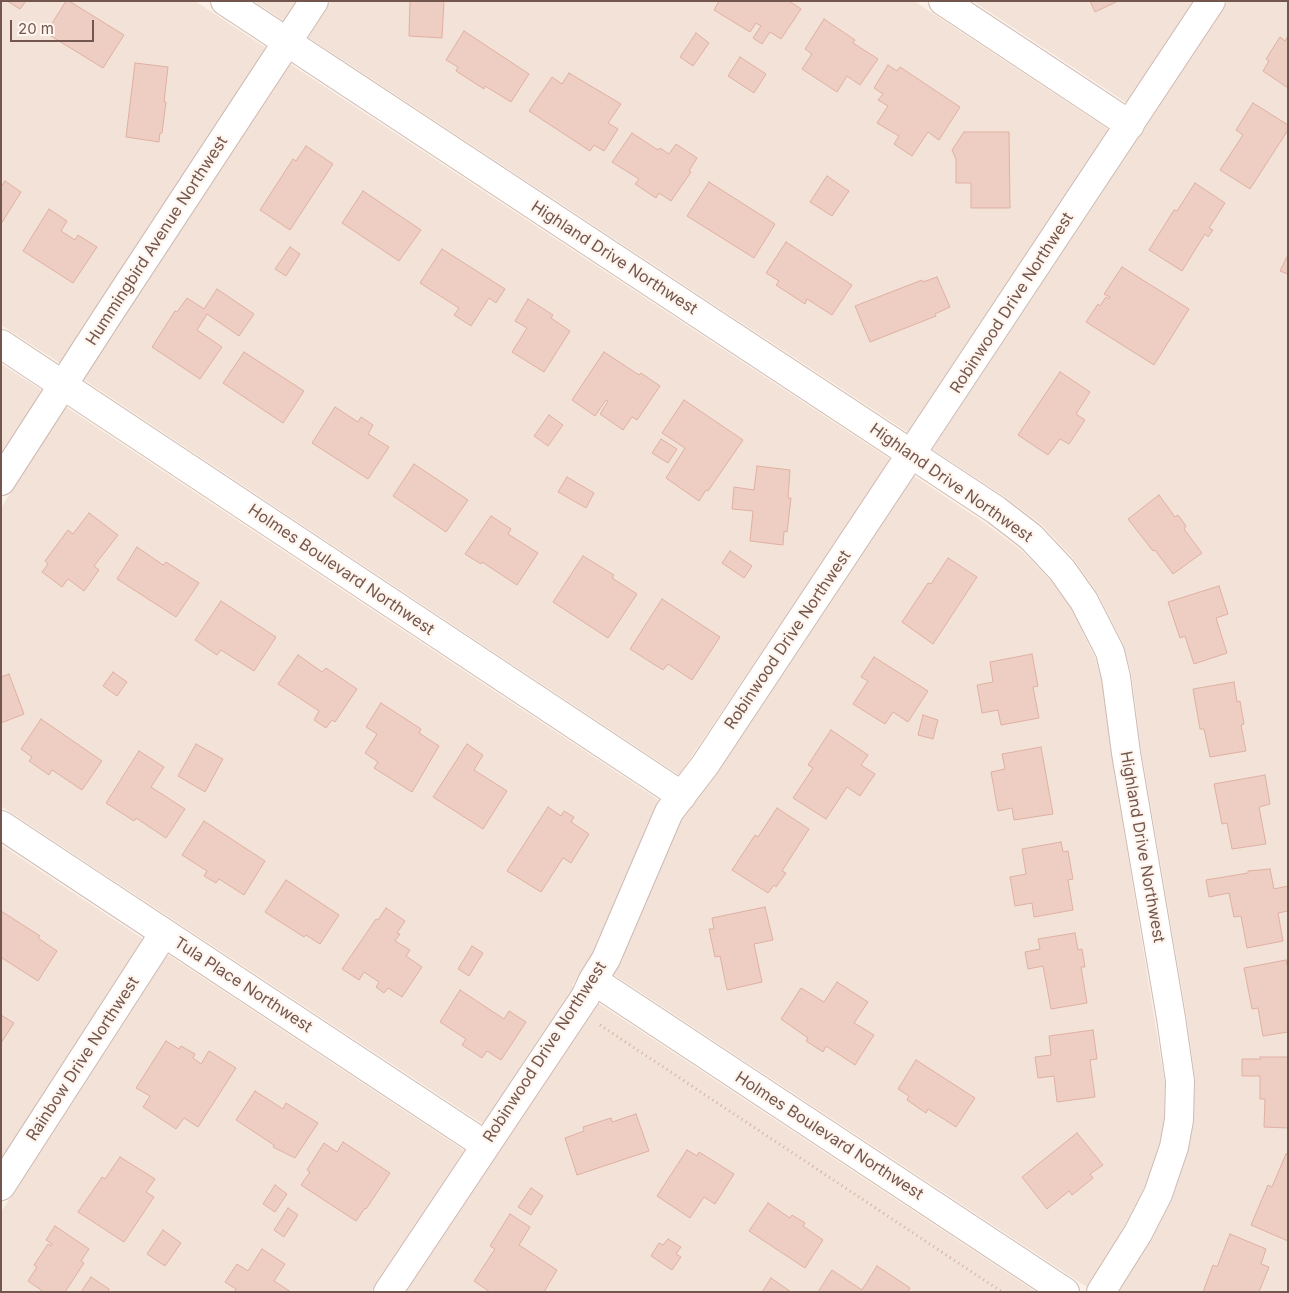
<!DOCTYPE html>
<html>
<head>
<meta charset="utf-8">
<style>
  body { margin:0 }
  #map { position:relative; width:1289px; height:1293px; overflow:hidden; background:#fbf1e8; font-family:Inter,sans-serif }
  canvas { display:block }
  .frame { position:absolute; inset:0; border:2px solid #73564e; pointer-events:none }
  .scale { position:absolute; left:10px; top:20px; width:84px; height:22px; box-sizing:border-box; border:2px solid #73564e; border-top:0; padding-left:6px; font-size:15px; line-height:18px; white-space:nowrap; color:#73564e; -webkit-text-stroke:4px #fef5ee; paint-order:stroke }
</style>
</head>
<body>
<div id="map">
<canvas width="1289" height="1293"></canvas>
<div class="frame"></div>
<div class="scale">20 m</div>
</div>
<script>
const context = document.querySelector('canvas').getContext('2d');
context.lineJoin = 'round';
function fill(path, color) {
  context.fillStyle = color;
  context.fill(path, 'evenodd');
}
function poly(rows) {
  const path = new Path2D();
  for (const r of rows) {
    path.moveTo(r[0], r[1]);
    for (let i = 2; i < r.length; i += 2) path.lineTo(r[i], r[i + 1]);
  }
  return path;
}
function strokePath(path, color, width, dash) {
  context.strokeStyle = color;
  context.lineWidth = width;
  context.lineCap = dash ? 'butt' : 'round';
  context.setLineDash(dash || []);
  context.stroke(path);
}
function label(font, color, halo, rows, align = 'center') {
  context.font = font + ' Inter,sans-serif';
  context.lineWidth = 4.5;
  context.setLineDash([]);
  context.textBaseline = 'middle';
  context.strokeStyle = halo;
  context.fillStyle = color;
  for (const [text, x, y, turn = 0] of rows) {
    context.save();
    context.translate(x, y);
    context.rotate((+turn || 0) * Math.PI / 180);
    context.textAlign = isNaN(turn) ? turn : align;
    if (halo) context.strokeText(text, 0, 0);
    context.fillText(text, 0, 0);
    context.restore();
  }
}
fill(poly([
  [1,1,195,1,266,48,60,363,1,325],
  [254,1,297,1,284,21],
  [331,1,914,1,1109,130,909,433,308,37],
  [973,1,1194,1,1127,103],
  [1228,1,1288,1,1288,1292,1117,1292,1150,1241,1172,1198,1189,1148,1193,1118,1195,1080,1186,1013,1141,749,1131,671,1123,643,1097,592,1073,558,1041,524,1005,497,932,449],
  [290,64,891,460,679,775,83,379],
  [1,364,43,391,1,455],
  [66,407,660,801,594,952,572,986,574,987,483,1124,1,806,1,508],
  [914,476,986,524,1021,550,1051,581,1072,610,1096,660,1102,682,1112,758,1165,1084,1164,1120,1160,1145,1145,1189,1126,1226,1087,1287,613,974,619,964,682,819,716,772],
  [1,845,143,939,1,1160],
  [167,954,465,1151,371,1292,1,1292,1,1212],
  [598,1003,1036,1292,405,1292]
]), '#f2e2d7');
const building = poly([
  [7,1,26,1,20,9,7,1],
  [66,1,69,1,124,35,103,68,46,33,66,1],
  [410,1,444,1,442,38,409,36,410,1],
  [719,1,789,1,801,9,781,39,770,32,762,44,753,38,761,26,756,23,750,32,714,10,719,1],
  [1090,1,1118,1,1095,12,1090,1],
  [824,19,855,40,853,43,878,59,860,85,847,76,837,92,802,69,812,54,805,49,824,19],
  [464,31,529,74,511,102,485,86,484,89,456,71,458,67,446,60,464,31],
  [696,33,709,43,693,66,680,57,696,33],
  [1288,36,1288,88,1263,71,1269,61,1266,59,1280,37,1285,41,1288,36],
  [740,57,766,74,754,93,728,76,740,57],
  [135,63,168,67,164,102,166,102,162,133,160,133,159,142,126,137,135,63],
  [888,65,897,71,900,67,960,107,939,140,928,132,912,156,894,144,899,136,877,123,888,106,878,100,883,94,874,88,888,65],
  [569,73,621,104,608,123,618,129,604,151,594,145,590,151,529,111,552,77,562,84,569,73],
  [1253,103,1288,125,1288,130,1250,189,1220,170,1243,135,1236,130,1253,103],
  [964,132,1009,132,1010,208,971,208,971,183,956,183,956,159,952,150,964,132],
  [632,133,658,150,660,148,669,154,676,144,697,158,689,171,691,172,671,201,659,193,656,198,635,184,639,179,612,162,632,133],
  [306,146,333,164,290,230,260,210,293,159,296,161,306,146],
  [827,176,849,191,832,216,810,202,827,176],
  [5,181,21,192,1,224,1,187,5,181],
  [709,182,775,224,754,258,687,216,709,182],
  [1195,183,1225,203,1209,228,1213,230,1208,237,1205,234,1182,271,1149,250,1174,210,1177,211,1195,183],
  [363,191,421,230,399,261,342,223,363,191],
  [49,209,67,221,61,231,75,240,78,235,97,247,73,283,23,251,49,209],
  [786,242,852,285,832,315,807,299,805,304,776,285,779,281,766,273,786,242],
  [290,247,300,254,286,276,275,269,290,247],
  [442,249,505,289,496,303,489,298,471,326,454,315,459,308,420,283,442,249],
  [1288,255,1288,274,1280,271,1288,255],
  [1122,267,1189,309,1154,365,1086,322,1098,304,1100,306,1106,297,1109,299,1110,297,1104,294,1122,267],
  [937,277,950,307,935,314,936,316,870,342,855,306,922,280,923,282,937,277],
  [217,289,254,314,239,336,207,314,197,330,222,347,200,379,152,347,173,314,175,311,177,312,187,298,204,309,217,289],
  [528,299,553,315,551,318,570,331,544,372,512,352,527,328,515,321,528,299],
  [244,352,304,391,283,423,223,383,244,352],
  [604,352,639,375,641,373,660,386,637,420,632,417,623,430,600,414,608,401,606,400,595,416,572,400,604,352],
  [1060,372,1090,392,1076,414,1085,420,1069,444,1060,439,1048,455,1018,435,1060,372],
  [684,400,743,440,708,491,706,490,699,501,666,478,685,448,662,433,684,400],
  [335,407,358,422,361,417,373,425,368,434,389,447,368,479,312,443,335,407],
  [549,415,563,425,548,446,534,436,549,415],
  [661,439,677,449,668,463,652,453,661,439],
  [414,464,468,500,446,532,393,496,414,464],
  [757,466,790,470,788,498,791,498,787,532,784,531,783,545,750,541,753,511,732,509,734,487,754,490,757,466],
  [567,477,594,493,586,508,558,492,567,477],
  [1159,495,1175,517,1178,515,1186,526,1184,529,1202,553,1173,574,1155,550,1153,551,1128,519,1159,495],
  [89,513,118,535,94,566,99,570,84,591,68,579,62,587,42,572,48,564,45,561,68,530,73,534,89,513],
  [491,516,511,529,508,534,538,553,517,585,482,562,481,564,465,554,491,516],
  [137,547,163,565,166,562,199,583,176,617,117,579,137,547],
  [730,551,752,566,744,578,722,563,730,551],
  [583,556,614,575,612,578,637,594,608,638,553,602,583,556],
  [948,558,977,577,933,644,902,622,928,583,931,584,948,558],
  [1219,586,1228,614,1216,618,1227,653,1194,664,1185,636,1180,638,1168,602,1219,586],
  [662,599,720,637,692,680,668,664,663,670,630,649,662,599],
  [221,601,276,637,254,671,221,650,217,655,195,640,221,601],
  [1032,654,1038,686,1033,687,1039,718,1001,725,998,710,982,713,977,685,993,682,990,662,1032,654],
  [298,655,322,672,326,668,357,689,335,722,332,720,326,728,314,720,319,711,278,684,298,655],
  [874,657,928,691,908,722,893,712,885,724,853,704,868,681,861,677,874,657],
  [113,672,127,682,117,696,103,686,113,672],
  [9,674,24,714,1,723,1,677,9,674],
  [1234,682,1237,702,1240,701,1244,724,1241,725,1246,751,1210,757,1204,729,1200,729,1193,689,1234,682],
  [381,703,421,729,419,733,439,746,412,792,374,768,378,762,365,753,377,734,366,727,381,703],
  [923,715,938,720,933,739,918,735,923,715],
  [41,719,102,761,82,790,52,770,49,775,29,761,32,757,21,749,41,719],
  [831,730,868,755,861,765,875,774,860,796,847,787,826,819,793,798,813,768,808,765,831,730],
  [196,744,223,759,205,792,178,776,196,744],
  [467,744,483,755,474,770,507,791,483,829,433,797,467,744],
  [1041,747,1053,814,1014,820,1012,808,998,811,991,772,1005,769,1002,754,1041,747],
  [139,751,164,767,151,787,185,809,166,838,136,818,134,821,106,803,139,751],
  [1265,775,1270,804,1259,807,1266,844,1232,849,1227,823,1222,824,1214,784,1265,775],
  [548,807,561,816,564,811,574,817,571,822,589,834,571,863,563,858,541,892,507,871,548,807],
  [777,808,809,829,782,871,786,873,776,887,774,885,768,893,732,870,755,835,758,837,777,808],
  [204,821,265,861,244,895,219,879,216,883,204,876,207,871,182,855,204,821],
  [1061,842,1063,852,1068,851,1073,879,1068,880,1073,910,1034,917,1032,903,1015,906,1010,877,1026,874,1022,849,1061,842],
  [1270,869,1274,889,1288,886,1288,911,1278,913,1283,941,1247,948,1241,916,1234,917,1229,893,1209,897,1206,880,1248,873,1248,871,1270,869],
  [286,880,339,915,320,944,306,935,304,937,265,912,286,880],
  [765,907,773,940,754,944,762,982,727,990,720,956,715,957,709,929,714,929,712,918,765,907],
  [386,908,405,921,397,933,400,934,395,941,410,950,406,956,422,967,402,997,388,988,384,993,376,987,379,982,364,972,359,980,342,969,376,919,378,920,386,908],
  [1,911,40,936,38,938,57,951,38,981,2,958,1,959,1,911],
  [1075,933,1078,950,1082,949,1085,967,1081,967,1087,1003,1051,1009,1043,966,1028,969,1025,952,1040,949,1038,939,1075,933],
  [472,946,483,953,469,976,458,969,472,946],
  [1286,960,1288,969,1288,1032,1263,1036,1258,1008,1252,1009,1244,968,1286,960],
  [837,982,868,1002,854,1023,874,1035,855,1065,826,1046,823,1052,806,1041,808,1038,781,1019,801,988,824,1002,837,982],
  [460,990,504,1019,509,1011,526,1022,501,1060,487,1051,482,1058,462,1045,466,1039,440,1022,460,990],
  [1,1015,14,1023,1,1043,1,1015],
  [1093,1030,1097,1059,1090,1060,1095,1097,1057,1102,1054,1076,1038,1078,1035,1057,1051,1055,1049,1036,1093,1030],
  [166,1041,179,1049,181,1046,195,1054,193,1058,201,1064,209,1051,236,1068,198,1127,184,1118,176,1129,143,1107,150,1096,136,1088,166,1041],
  [1260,1057,1288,1057,1288,1128,1264,1127,1265,1099,1260,1099,1260,1076,1242,1076,1242,1059,1261,1059,1260,1057],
  [916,1060,975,1098,956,1127,928,1109,926,1113,907,1100,909,1096,898,1089,916,1060],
  [255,1091,283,1109,286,1103,318,1123,295,1158,273,1147,274,1145,236,1120,255,1091],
  [636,1114,649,1151,577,1175,565,1138,584,1131,583,1127,611,1118,612,1122,636,1114],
  [1077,1133,1103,1165,1090,1174,1093,1178,1072,1195,1069,1191,1047,1209,1022,1177,1077,1133],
  [343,1142,390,1173,366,1209,365,1208,356,1221,301,1185,310,1172,307,1170,324,1143,337,1152,343,1142],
  [687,1150,697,1156,699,1152,734,1174,715,1204,704,1197,690,1218,657,1196,687,1150],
  [1286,1154,1288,1154,1288,1241,1251,1225,1268,1185,1272,1187,1286,1154],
  [120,1157,155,1179,146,1192,154,1197,124,1242,78,1212,102,1177,105,1179,120,1157],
  [275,1185,287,1194,275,1212,263,1204,275,1185],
  [531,1188,543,1196,531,1215,518,1207,531,1188],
  [768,1203,790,1218,792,1215,805,1223,803,1226,823,1240,805,1268,749,1231,768,1203],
  [288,1208,298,1215,284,1237,274,1230,288,1208],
  [510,1214,530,1227,519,1245,557,1270,544,1292,490,1292,474,1281,495,1249,490,1246,510,1214],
  [55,1226,89,1249,81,1261,84,1263,65,1292,44,1292,28,1281,37,1267,34,1265,48,1244,51,1246,52,1244,46,1240,55,1226],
  [163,1230,181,1243,165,1266,147,1254,163,1230],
  [1230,1234,1266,1249,1261,1264,1269,1267,1259,1292,1203,1292,1213,1265,1217,1267,1230,1234],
  [668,1239,681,1247,676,1254,681,1257,672,1270,651,1256,659,1243,663,1245,668,1239],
  [262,1249,285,1264,274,1281,291,1292,234,1292,236,1289,225,1282,237,1264,248,1271,262,1249],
  [877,1266,910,1288,908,1292,818,1292,832,1270,862,1290,877,1266],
  [91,1277,109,1289,108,1292,81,1292,91,1277],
  [771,1278,791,1292,762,1292,771,1278]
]);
fill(building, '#eecdc2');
strokePath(building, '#e0b1a3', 1);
const minor = poly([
  [225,1,996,510,1031,537,1062,570,1084,601,1110,652,1116,677,1126,753,1171,1018,1180,1081,1179,1120,1174,1147,1158,1194,1138,1233,1101,1292],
  [943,1,1130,125],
  [1,344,682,796],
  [1,481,108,315,314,1],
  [1,825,485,1145],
  [593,980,1065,1292],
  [1,1186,164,933],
  [388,1292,585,997,593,980,606,959,669,812,705,765,1211,1]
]);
strokePath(minor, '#cebab2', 30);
strokePath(poly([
  [600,1025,1002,1292]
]), '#d4b0a5', 3, [1, 4]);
strokePath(minor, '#fff', 28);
label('16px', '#73564e', '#fef5ee', [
  ["Hummingbird Avenue Northwest",157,241,-57],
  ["Highland Drive Northwest",614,258,33],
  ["Robinwood Drive Northwest",1012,303,-57],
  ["Highland Drive Northwest",951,483,35],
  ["Holmes Boulevard Northwest",341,570,34],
  ["Robinwood Drive Northwest",788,640,-56],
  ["Highland Drive Northwest",1142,847,80],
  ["Tula Place Northwest",243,985,33],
  ["Robinwood Drive Northwest",545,1052,-57],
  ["Rainbow Drive Northwest",83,1059,-57],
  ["Holmes Boulevard Northwest",829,1136,33]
]);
</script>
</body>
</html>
